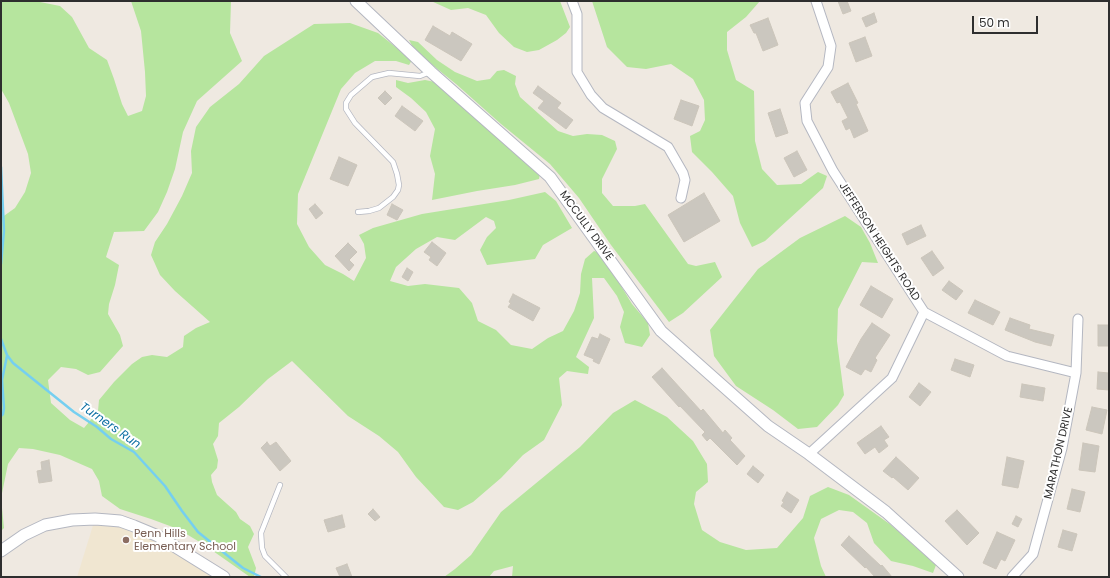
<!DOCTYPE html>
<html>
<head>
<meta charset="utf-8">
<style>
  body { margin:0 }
  #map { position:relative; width:1110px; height:578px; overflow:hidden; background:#efe9e1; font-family:Poppins,sans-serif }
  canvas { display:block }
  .frame { position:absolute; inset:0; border:2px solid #2e2e2e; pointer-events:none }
  .scale { position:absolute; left:972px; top:16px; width:66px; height:18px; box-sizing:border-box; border:2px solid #2e2e2e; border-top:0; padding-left:5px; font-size:12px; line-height:14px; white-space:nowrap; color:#2e2e2e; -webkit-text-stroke:3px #fff; paint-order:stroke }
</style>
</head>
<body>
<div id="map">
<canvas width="1110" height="578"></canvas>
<div class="frame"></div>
<div class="scale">50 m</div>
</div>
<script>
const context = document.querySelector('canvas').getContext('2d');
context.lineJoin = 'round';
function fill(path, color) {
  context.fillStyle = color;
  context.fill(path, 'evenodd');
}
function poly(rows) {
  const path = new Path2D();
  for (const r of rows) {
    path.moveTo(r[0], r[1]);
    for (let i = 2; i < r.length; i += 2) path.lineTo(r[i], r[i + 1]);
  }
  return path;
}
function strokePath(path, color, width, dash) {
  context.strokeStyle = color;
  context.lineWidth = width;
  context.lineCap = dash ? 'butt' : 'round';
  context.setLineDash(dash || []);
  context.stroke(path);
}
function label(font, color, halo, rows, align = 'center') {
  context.font = font + ' Poppins,sans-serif';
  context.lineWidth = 4;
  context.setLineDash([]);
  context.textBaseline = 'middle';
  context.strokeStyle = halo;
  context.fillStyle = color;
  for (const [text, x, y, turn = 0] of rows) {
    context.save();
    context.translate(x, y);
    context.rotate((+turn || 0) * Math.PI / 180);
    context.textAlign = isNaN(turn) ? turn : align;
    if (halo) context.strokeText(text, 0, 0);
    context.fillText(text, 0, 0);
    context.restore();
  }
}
fill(poly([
  [95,519,145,530,224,577,77,577]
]), '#f0e6d1');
fill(poly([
  [1,1,38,1,40,2,60,6,72,17,89,48,107,60,114,79,122,104,128,116,142,111,146,96,145,72,141,31,131,1,231,1,230,33,242,61,197,101,183,132,175,169,167,192,158,212,144,231,114,232,106,257,119,265,115,285,109,304,108,314,120,335,123,346,100,372,88,375,76,369,61,367,48,380,51,403,70,420,84,428,98,411,99,400,114,382,132,364,142,357,152,355,167,357,183,347,184,336,196,328,210,322,175,291,160,275,151,255,155,242,167,224,182,196,192,173,191,151,196,127,210,107,239,84,264,56,314,24,350,23,378,33,412,60,409,65,396,61,375,61,355,73,341,89,298,194,297,224,309,247,325,265,343,274,354,281,366,258,364,244,359,235,373,228,422,214,509,200,545,192,556,201,572,228,543,245,535,259,487,265,480,250,487,237,496,228,494,221,486,217,455,240,437,237,416,249,396,267,390,281,408,286,425,284,459,288,472,303,478,321,496,330,511,345,532,349,548,338,563,331,574,311,580,293,581,274,585,259,594,251,601,253,632,304,648,323,650,335,642,347,625,343,620,327,624,312,617,296,604,278,592,278,594,318,576,357,589,367,588,374,567,371,559,378,562,405,544,440,523,455,501,478,473,502,458,510,444,507,416,477,398,452,379,436,348,416,292,361,268,379,239,407,219,423,218,436,213,444,218,460,217,468,211,475,212,482,217,495,236,512,240,519,250,526,254,534,248,547,256,568,254,577,250,577,203,544,178,529,151,519,120,509,102,496,99,481,92,469,60,455,33,449,19,448,8,464,1,498,4,528,1,531,1,218,15,208,25,192,31,173,28,154,9,103,1,89],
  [431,1,560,1,570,27,566,33,557,40,539,50,527,52,514,47,499,33,486,15,468,8,451,10],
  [592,1,760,1,746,17,727,32,727,50,736,80,754,91,755,141,762,169,777,185,801,184,818,172,827,176,823,188,765,241,752,247,740,223,733,196,712,172,692,152,690,136,700,131,705,120,704,100,693,79,671,64,646,69,627,67,607,47],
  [409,40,418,42,437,60,455,72,477,81,490,79,497,71,504,70,516,76,515,84,520,97,558,131,573,136,587,134,602,135,615,141,617,149,602,179,602,193,613,206,635,206,645,204,688,264,696,266,715,262,722,277,683,313,669,322,611,245,579,198,550,164,501,124,456,84,415,51],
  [396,80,408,83,425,80,435,82,540,173,539,179,515,185,477,191,432,200,435,174,430,156,435,129,426,112,411,98,396,87],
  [845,216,861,227,870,243,878,263,862,262,838,309,837,341,844,395,838,405,817,427,798,429,773,410,736,386,714,356,710,330,758,269,800,238],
  [635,400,667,417,693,441,707,464,708,482,696,492,694,504,702,530,720,542,746,550,777,548,803,518,810,496,828,487,849,495,891,525,936,565,933,573,913,566,891,561,874,543,867,523,853,512,839,510,821,519,814,538,821,566,826,577,512,577,513,566,494,571,489,577,444,577,455,569,471,555,501,512,580,447,613,413]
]), '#b6e59e');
strokePath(poly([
  [1,167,4,231,1,264],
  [1,339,7,355,13,363,74,412,97,427,111,439,134,452,165,486,182,511,198,532,243,568,261,577],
  [1,416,3,414,4,408,2,380,7,356]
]), '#75cff0', 2.5);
const building = poly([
  [838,1,847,1,851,11,843,14,838,1],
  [874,13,877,22,866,27,862,18,874,13],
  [768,18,778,45,763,51,756,33,754,33,750,25,768,18],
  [433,26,450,36,452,32,472,44,461,61,425,40,433,26],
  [865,37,872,56,856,62,849,43,865,37],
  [848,83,858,103,856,104,868,131,854,138,850,128,846,130,842,121,848,118,840,102,837,103,831,92,848,83],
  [538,86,561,103,557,108,573,120,566,129,538,108,544,101,533,93,538,86],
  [385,91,392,98,385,105,378,98,385,91],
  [681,100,699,106,692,126,674,119,681,100],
  [402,106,423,121,415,131,395,116,402,106],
  [780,109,788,133,776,137,768,113,780,109],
  [797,151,807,170,794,177,784,158,797,151],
  [339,157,357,165,348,186,330,179,339,157],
  [704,193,720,221,684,242,668,215,704,193],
  [315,204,323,213,316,219,309,209,315,204],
  [392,204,403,210,397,220,387,215,392,204],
  [921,225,926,236,907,245,902,234,921,225],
  [432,242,446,253,437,266,429,260,431,257,424,252,432,242],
  [348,243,357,252,349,260,354,265,349,271,335,256,348,243],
  [932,251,944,268,933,276,921,258,932,251],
  [407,268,413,272,408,281,402,277,407,268],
  [949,281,963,291,956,300,942,290,949,281],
  [871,286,893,299,882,318,860,305,871,286],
  [513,294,540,308,533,321,508,307,511,303,509,302,513,294],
  [975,300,1000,312,993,325,968,313,975,300],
  [1010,318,1030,325,1029,329,1054,335,1051,346,1035,342,1005,330,1010,318],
  [872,323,890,335,875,358,877,360,871,372,865,369,861,375,846,367,861,339,872,323],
  [1098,325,1109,325,1109,346,1098,346,1098,325],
  [600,334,610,339,599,364,593,361,594,359,584,355,592,337,598,339,600,334],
  [955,359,974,365,970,377,951,370,955,359],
  [662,368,701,411,703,409,723,433,725,430,732,438,730,440,745,456,737,465,710,438,707,441,702,435,705,432,680,406,679,407,652,377,662,368],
  [1098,372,1109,373,1109,390,1097,389,1098,372],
  [919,383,931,392,920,406,909,397,919,383],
  [1022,384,1045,388,1043,401,1020,397,1022,384],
  [1092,407,1107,410,1102,434,1086,430,1092,407],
  [881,426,889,437,884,440,888,446,879,453,875,447,865,454,857,443,881,426],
  [267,442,270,446,276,442,291,461,280,471,261,448,267,442],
  [1083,443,1099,446,1095,472,1079,470,1083,443],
  [896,457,919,478,908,490,893,477,892,478,883,471,896,457],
  [1007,457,1024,461,1018,488,1002,485,1007,457],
  [49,460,52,481,39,483,37,471,42,470,41,462,49,460],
  [753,466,764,475,758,483,747,474,753,466],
  [1072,489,1085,492,1080,512,1067,509,1072,489],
  [787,492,799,500,791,513,781,506,784,502,782,501,787,492],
  [373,509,380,517,375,521,368,514,373,509],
  [957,510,979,533,967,545,945,521,957,510],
  [342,515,345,527,328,532,324,520,342,515],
  [1016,516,1022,519,1018,527,1012,524,1016,516],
  [1063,530,1077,534,1072,551,1058,547,1063,530],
  [997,532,1015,540,1005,561,1001,559,996,569,983,563,997,532],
  [849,536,881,566,882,565,892,577,875,577,866,567,865,568,841,545,849,536],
  [347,564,352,577,340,577,336,568,347,564]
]);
fill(building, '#cbc7bf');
strokePath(building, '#cbc5ba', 1);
const service = poly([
  [358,212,369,211,379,208,393,197,398,190,399,185,397,174,393,162,355,123,346,109,346,103,351,95,372,77,389,73,420,76,430,72],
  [280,485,261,533,262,548,265,556,286,577]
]);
const minor = poly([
  [572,1,577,14,577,72,591,95,603,108,668,147,683,173,685,180,681,198],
  [816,1,831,46,828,67,805,103,807,121,833,171,924,312,1007,356,1076,373],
  [809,454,892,378,924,312],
  [1012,577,1033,554,1062,448,1076,373,1078,319]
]);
const tertiary = poly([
  [356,1,431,72,550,177,661,331,768,426,809,454,886,512,958,577],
  [1,551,24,535,45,525,72,520,95,519,108,520,120,521,134,526,158,536,224,577]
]);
strokePath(service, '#b4b7c1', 6);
strokePath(minor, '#b4b7c1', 11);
strokePath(tertiary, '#b4b7c1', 13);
strokePath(service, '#fff', 4.5);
strokePath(minor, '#fff', 9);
strokePath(tertiary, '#fff', 11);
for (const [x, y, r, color] of [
  [126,540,4,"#8d6e63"]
]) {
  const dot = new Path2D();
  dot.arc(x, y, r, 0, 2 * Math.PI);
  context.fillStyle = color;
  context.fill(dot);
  strokePath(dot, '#fff', 1.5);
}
label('11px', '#2e2e2e', '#fff', [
  ["MCCULLY DRIVE",586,226,54],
  ["JEFFERSON HEIGHTS ROAD",879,242,57],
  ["MARATHON DRIVE",1059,453,-77]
]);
label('11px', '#785e54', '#fff', [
  ["Penn Hills",134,534],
  ["Elementary School",134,547]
], 'left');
label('italic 12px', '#0d6fa3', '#fff', [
  ["Turners Run",110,426,35]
]);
</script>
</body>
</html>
